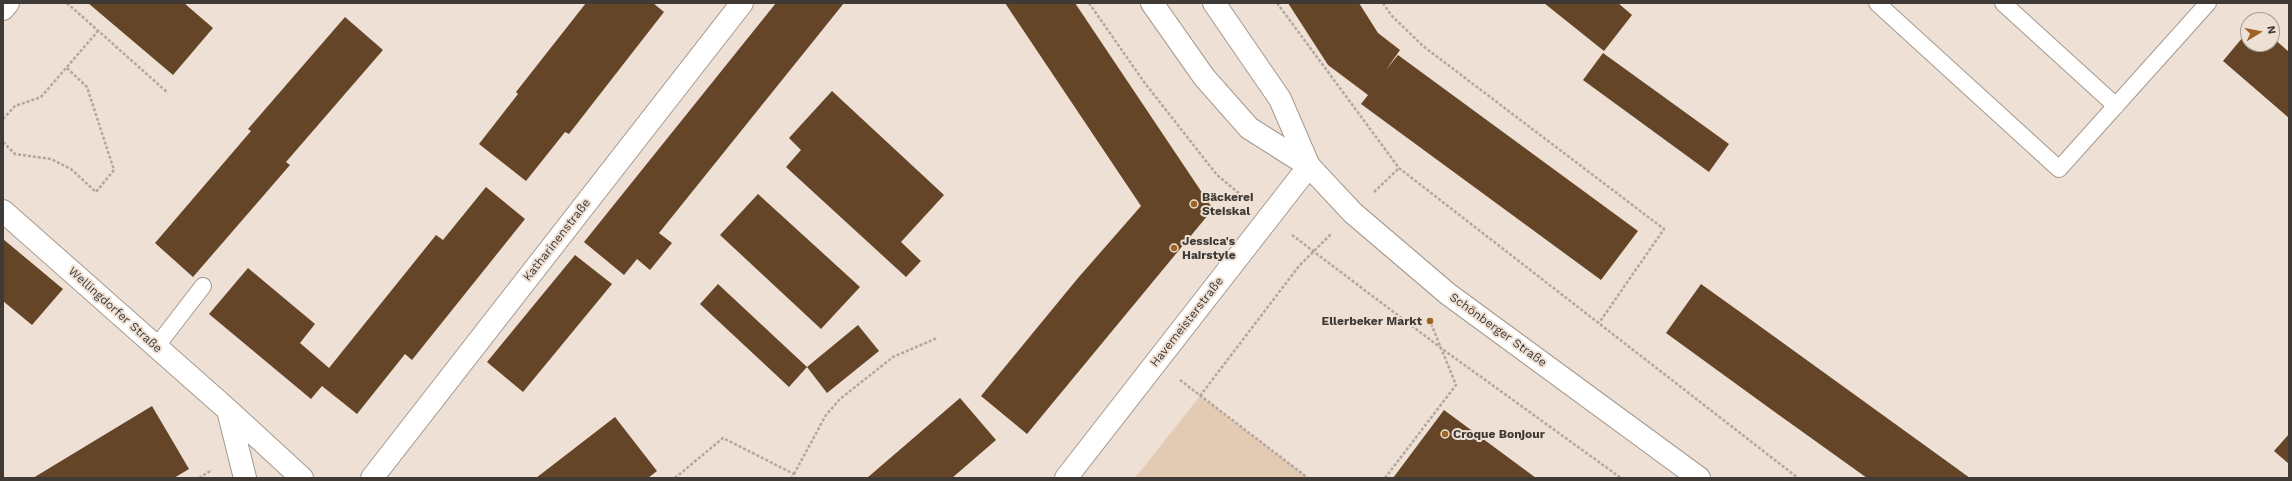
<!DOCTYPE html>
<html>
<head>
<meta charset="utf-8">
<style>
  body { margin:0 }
  #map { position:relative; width:2292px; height:481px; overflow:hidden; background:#eee0d4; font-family:"Work Sans",sans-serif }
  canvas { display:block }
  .frame { position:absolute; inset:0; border:4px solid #3f3a36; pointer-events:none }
  .north { position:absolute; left:2240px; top:12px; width:40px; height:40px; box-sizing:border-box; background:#eee0d4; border:1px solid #a89e95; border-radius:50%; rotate:80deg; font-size:11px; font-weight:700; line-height:16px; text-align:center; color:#3f3a36 }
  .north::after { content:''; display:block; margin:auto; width:14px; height:18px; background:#9e6423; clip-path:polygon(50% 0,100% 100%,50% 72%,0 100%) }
</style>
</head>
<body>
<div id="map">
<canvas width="2292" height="481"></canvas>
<div class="frame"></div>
<div class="north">N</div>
</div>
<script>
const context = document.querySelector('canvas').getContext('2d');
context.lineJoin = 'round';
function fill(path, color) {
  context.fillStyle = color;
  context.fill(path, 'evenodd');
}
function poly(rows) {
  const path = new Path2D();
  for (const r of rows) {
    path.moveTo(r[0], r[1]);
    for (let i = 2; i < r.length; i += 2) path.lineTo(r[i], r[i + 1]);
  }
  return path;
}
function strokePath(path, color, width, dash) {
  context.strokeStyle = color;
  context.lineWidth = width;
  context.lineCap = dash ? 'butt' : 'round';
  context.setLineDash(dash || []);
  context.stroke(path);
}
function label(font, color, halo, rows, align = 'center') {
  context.font = font + ' "Work Sans",sans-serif';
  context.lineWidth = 4;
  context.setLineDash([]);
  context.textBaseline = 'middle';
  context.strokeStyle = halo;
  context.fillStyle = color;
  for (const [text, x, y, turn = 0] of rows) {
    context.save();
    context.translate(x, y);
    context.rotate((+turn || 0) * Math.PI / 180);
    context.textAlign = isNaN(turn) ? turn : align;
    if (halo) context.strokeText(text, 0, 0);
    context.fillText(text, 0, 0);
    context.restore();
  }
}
fill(poly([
  [1200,396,1308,478,1135,478]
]), '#e3cab3');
fill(poly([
  [88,3,184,3,213,28,173,75],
  [586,3,653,3,664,12,569,134,565,132,526,181,479,144,518,94,516,92],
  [776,3,844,3,659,233,672,243,650,270,637,259,624,275,584,242],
  [1005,3,1075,3,1213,209,1027,434,981,396,1078,278,1141,206],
  [1288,3,1359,3,1378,33,1400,50,1386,70,1398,55,1638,231,1601,280,1361,104,1368,95,1328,65],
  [1544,3,1618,3,1632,15,1604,51],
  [345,17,383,50,286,162,290,165,193,277,155,243,251,131,248,129],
  [2248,31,2248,44,2272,44,2272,37,2289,52,2289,118,2223,61],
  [1603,53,1729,144,1709,172,1583,80],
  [832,91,944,195,901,242,921,261,906,277,786,167,801,150,789,138],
  [486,187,525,219,412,360,405,354,357,414,322,386,311,399,209,314,248,268,315,324,300,343,329,368,436,235,443,240],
  [758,194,860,287,821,329,720,235],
  [3,239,63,289,32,325,3,301],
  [575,255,612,284,523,392,487,362],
  [718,284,807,367,789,387,700,304],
  [1701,284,1754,322,1970,478,1867,478,1772,410,1666,333],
  [858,325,879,351,827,393,807,367],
  [960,398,996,440,952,478,867,478],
  [152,406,189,469,174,478,33,478],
  [1444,410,1536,478,1393,478],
  [615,417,657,471,648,478,536,478],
  [2289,434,2289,464,2274,451]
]), '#644527');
const service = poly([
  [1877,3,2059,169,2208,3],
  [2003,3,2116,106],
  [156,347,203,286]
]);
const minor = poly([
  [3,9,8,3],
  [3,211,228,410,245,478],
  [228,410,302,478],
  [372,478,742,3],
  [1066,478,1309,166]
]);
const secondary = poly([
  [1152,3,1204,77,1249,128,1309,166,1353,213,1448,294,1699,478],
  [1214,3,1280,99,1309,166]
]);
strokePath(service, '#a5998e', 18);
strokePath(minor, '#a5998e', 24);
strokePath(secondary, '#a5998e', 24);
strokePath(poly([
  [67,3,168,93],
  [1089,3,1144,82,1217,175,1247,200],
  [1277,3,1399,168,1798,478],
  [1383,3,1391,15,1423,46,1664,229,1599,323],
  [3,119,15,106,41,97,98,31],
  [3,142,15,154,51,159,71,169,96,192,114,170,87,87,67,68],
  [1374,192,1399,168],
  [1292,235,1441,348,1621,478],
  [1180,380,1308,478],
  [1200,396,1299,266,1332,233],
  [794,474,826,415,840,399,893,357,937,338],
  [199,478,212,470],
  [675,478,723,438,794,474,792,478],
  [1385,478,1456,385,1430,321,1432,318]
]), '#b2a79e', 2.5, [3, 2]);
strokePath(service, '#fff', 16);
strokePath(minor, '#fff', 22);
strokePath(secondary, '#fff', 22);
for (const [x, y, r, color] of [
  [1194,204,4,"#9e6423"],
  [1174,248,4,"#9e6423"],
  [1430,321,4,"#9e6423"],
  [1445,434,4,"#9e6423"]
]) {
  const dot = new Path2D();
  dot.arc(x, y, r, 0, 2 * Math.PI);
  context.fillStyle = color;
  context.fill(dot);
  strokePath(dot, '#eee0d4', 1.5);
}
label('bold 12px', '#3f3a36', '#eee0d4', [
  ["Bäckerei",1202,197],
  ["Steiskal",1202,211],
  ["Jessica's",1182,241],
  ["Hairstyle",1182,255],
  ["Ellerbeker Markt",1422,321,"right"],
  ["Croque Bonjour",1453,434]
], 'left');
label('12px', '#3f3a36', '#eee0d4', [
  ["Katharinenstraße",557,240,-52],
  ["Wellingdorfer Straße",115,310,42],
  ["Havemeisterstraße",1187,322,-52],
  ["Schönberger Straße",1498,330,36]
]);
</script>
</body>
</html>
